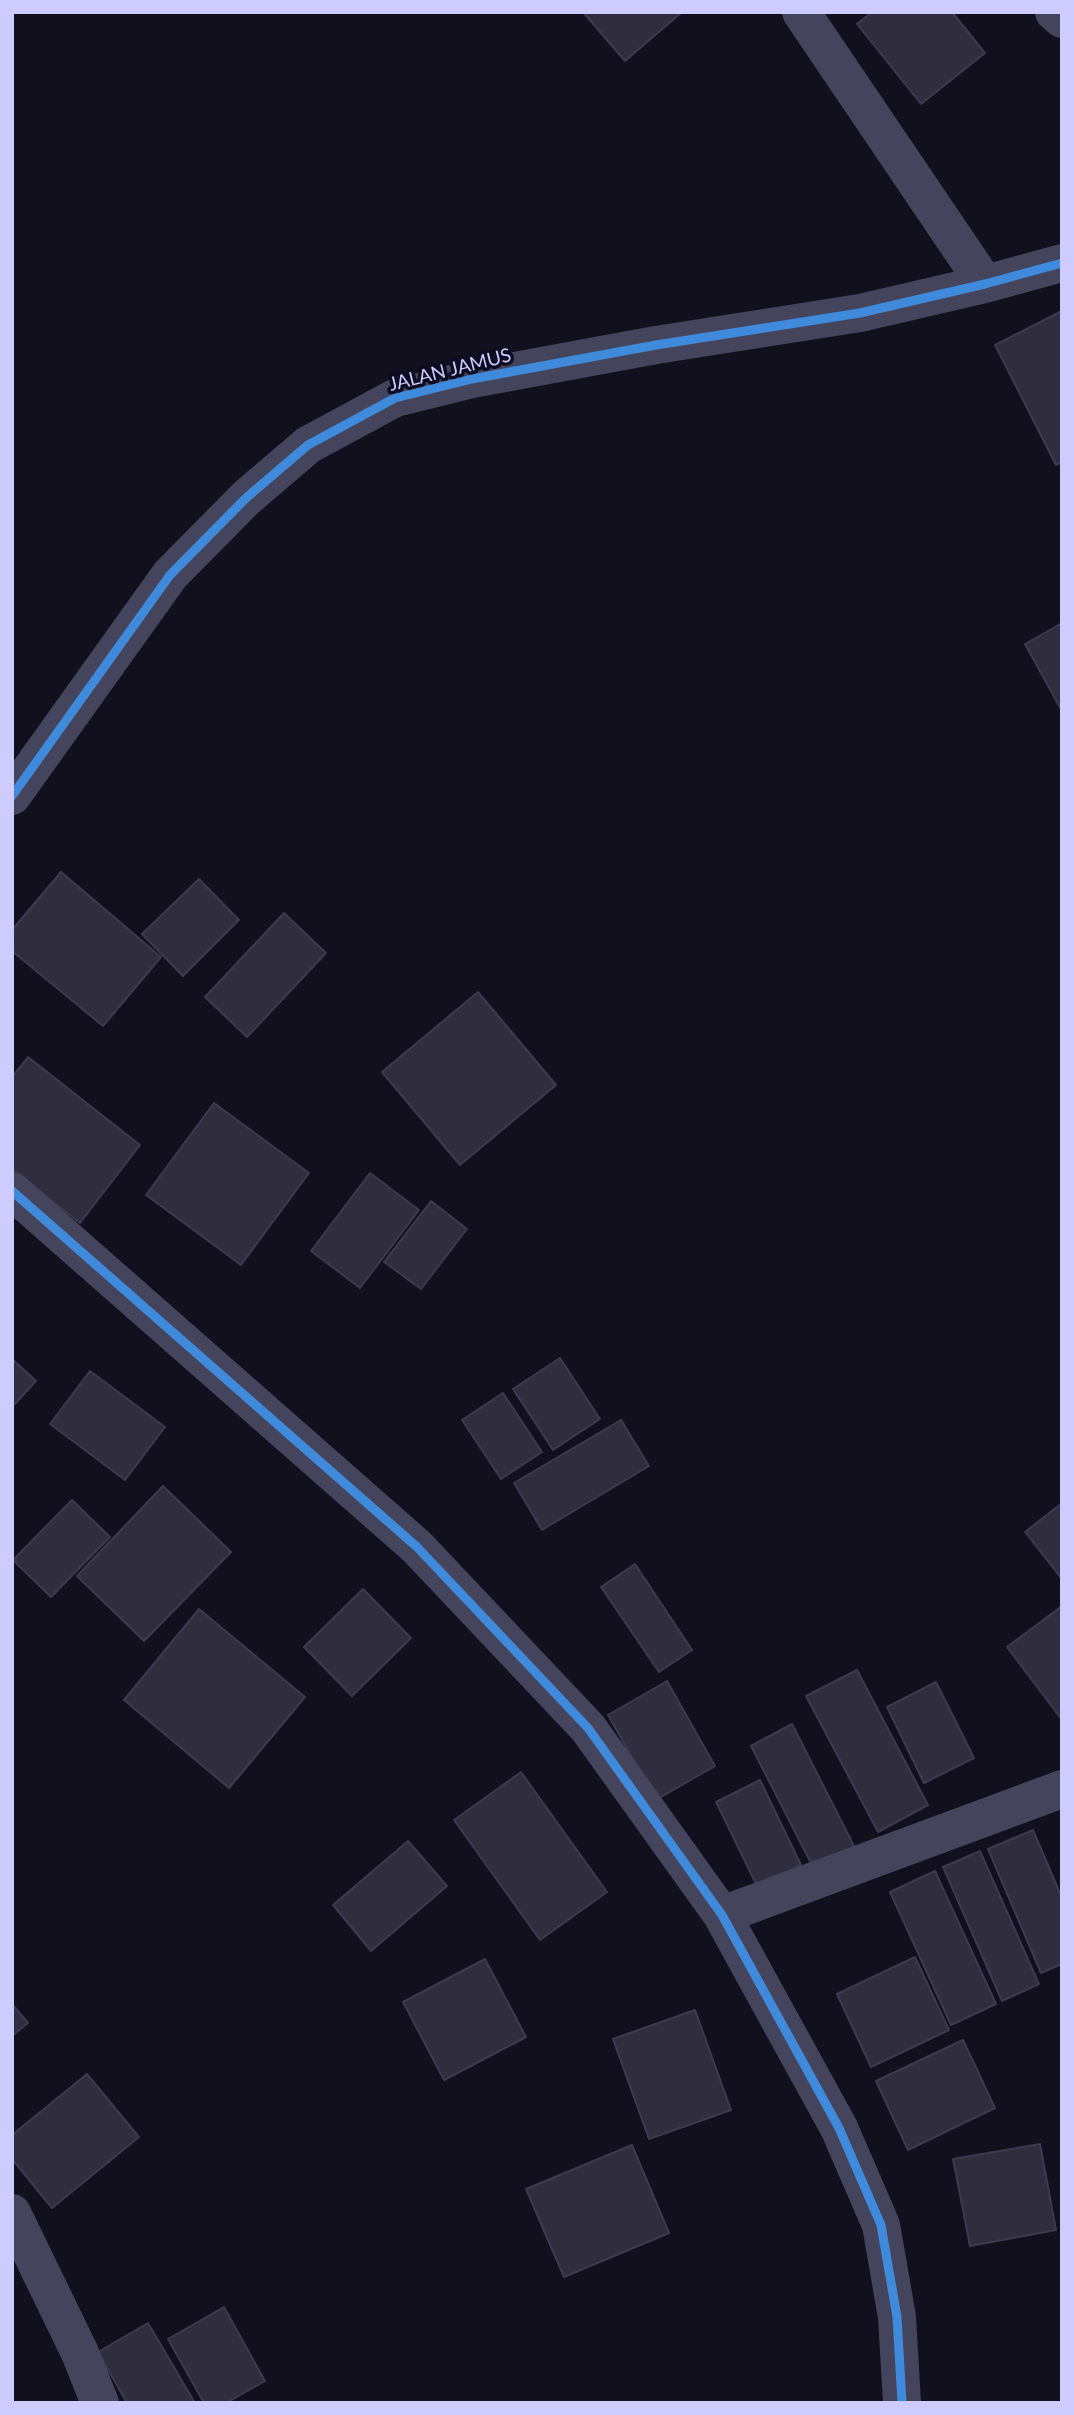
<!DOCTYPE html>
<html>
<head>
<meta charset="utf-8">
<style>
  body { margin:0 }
  #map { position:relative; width:1074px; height:2415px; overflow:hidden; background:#12101c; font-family:Lato,sans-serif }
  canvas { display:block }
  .frame { position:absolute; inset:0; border:14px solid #cecbff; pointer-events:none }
</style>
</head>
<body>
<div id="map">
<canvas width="1074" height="2415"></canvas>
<div class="frame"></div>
</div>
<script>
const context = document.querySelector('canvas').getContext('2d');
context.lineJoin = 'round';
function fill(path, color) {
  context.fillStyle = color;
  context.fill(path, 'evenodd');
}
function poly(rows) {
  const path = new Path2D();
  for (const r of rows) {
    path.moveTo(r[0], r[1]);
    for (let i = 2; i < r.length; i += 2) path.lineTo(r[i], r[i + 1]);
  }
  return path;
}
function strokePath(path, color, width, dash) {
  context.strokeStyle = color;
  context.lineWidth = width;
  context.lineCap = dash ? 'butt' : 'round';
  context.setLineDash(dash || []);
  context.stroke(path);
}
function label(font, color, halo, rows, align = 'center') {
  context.font = font + ' Lato,sans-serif';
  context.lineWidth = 7;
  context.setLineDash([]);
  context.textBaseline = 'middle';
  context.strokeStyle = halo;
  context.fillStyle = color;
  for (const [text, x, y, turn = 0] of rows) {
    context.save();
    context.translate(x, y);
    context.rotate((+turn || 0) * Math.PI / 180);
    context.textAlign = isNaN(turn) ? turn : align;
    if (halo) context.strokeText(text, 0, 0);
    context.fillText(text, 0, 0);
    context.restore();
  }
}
const building = poly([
  [583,12,682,12,625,61,583,12],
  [872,12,952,12,985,53,921,104,857,24,872,12],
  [1062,311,1062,462,1056,465,995,345,1062,311],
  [1062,623,1062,711,1025,644,1062,623],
  [61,872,161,957,103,1026,12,951,12,930,61,872],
  [199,879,239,920,183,976,142,934,199,879],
  [284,913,326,953,247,1037,205,997,284,913],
  [478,992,556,1085,460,1165,382,1072,478,992],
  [28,1057,140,1145,80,1223,12,1169,12,1077,28,1057],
  [214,1103,309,1173,241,1265,146,1195,214,1103],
  [370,1173,419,1210,360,1288,311,1251,370,1173],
  [431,1201,467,1229,421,1289,384,1262,431,1201],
  [560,1358,600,1419,553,1450,513,1389,560,1358],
  [12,1359,36,1381,12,1407,12,1359],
  [90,1371,165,1427,125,1480,50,1424,90,1371],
  [503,1393,542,1452,501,1479,462,1420,503,1393],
  [621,1420,649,1466,542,1530,514,1483,621,1420],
  [163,1486,231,1552,144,1641,77,1576,163,1486],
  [72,1500,110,1537,51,1597,13,1560,72,1500],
  [1062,1503,1062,1579,1025,1532,1062,1503],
  [635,1564,692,1650,659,1672,601,1587,635,1564],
  [363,1589,411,1638,352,1696,304,1647,363,1589],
  [1062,1606,1062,1720,1007,1647,1062,1606],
  [199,1609,305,1697,229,1788,124,1700,199,1609],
  [857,1670,928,1805,878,1832,806,1696,857,1670],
  [667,1681,715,1766,656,1800,608,1715,667,1681],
  [936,1682,974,1758,924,1783,887,1707,936,1682],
  [792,1724,855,1848,814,1869,751,1746,792,1724],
  [521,1772,607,1892,540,1940,454,1820,521,1772],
  [760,1780,801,1865,757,1886,716,1802,760,1780],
  [1033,1830,1062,1898,1062,1964,1041,1973,988,1849,1033,1830],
  [408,1841,447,1886,371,1951,333,1905,408,1841],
  [980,1851,1039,1984,1002,2001,943,1867,980,1851],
  [935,1871,996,2004,951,2025,890,1892,935,1871],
  [915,1957,949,2030,871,2067,837,1994,915,1957],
  [485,1959,526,2037,444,2080,403,2002,485,1959],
  [12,2004,28,2023,12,2036,12,2004],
  [695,2010,731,2110,649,2139,613,2039,695,2010],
  [963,2040,995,2108,908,2150,876,2081,963,2040],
  [87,2074,139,2137,52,2208,12,2159,12,2135,87,2074],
  [1040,2144,1056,2230,970,2246,953,2159,1040,2144],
  [632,2145,669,2233,564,2277,526,2189,632,2145],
  [224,2307,265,2381,226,2403,204,2403,168,2339,224,2307],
  [148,2323,195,2403,127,2403,98,2352,148,2323]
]);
fill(building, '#302e3e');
strokePath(building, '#3d3a50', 2);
strokePath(poly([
  [801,12,985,284],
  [1054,12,1062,19],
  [12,796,170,575,246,498,308,445,395,398,472,379,656,345,860,313,985,284,1062,263],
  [12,1191,417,1547,588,1728,722,1915,839,2128,881,2225,897,2317,902,2403],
  [722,1915,1062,1789],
  [12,2213,80,2353,100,2403]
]), '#44455d', 38);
strokePath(poly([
  [12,796,170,575,246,498,308,445,395,398,472,379,656,345,860,313,985,284,1062,263],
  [12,1191,417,1547,588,1728,722,1915,839,2128,881,2225,897,2317,902,2403]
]), '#408adc', 9);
label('19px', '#cecbff', '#0e0c20', [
  ["JALAN JAMUS",450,370,-14]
]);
</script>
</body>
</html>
